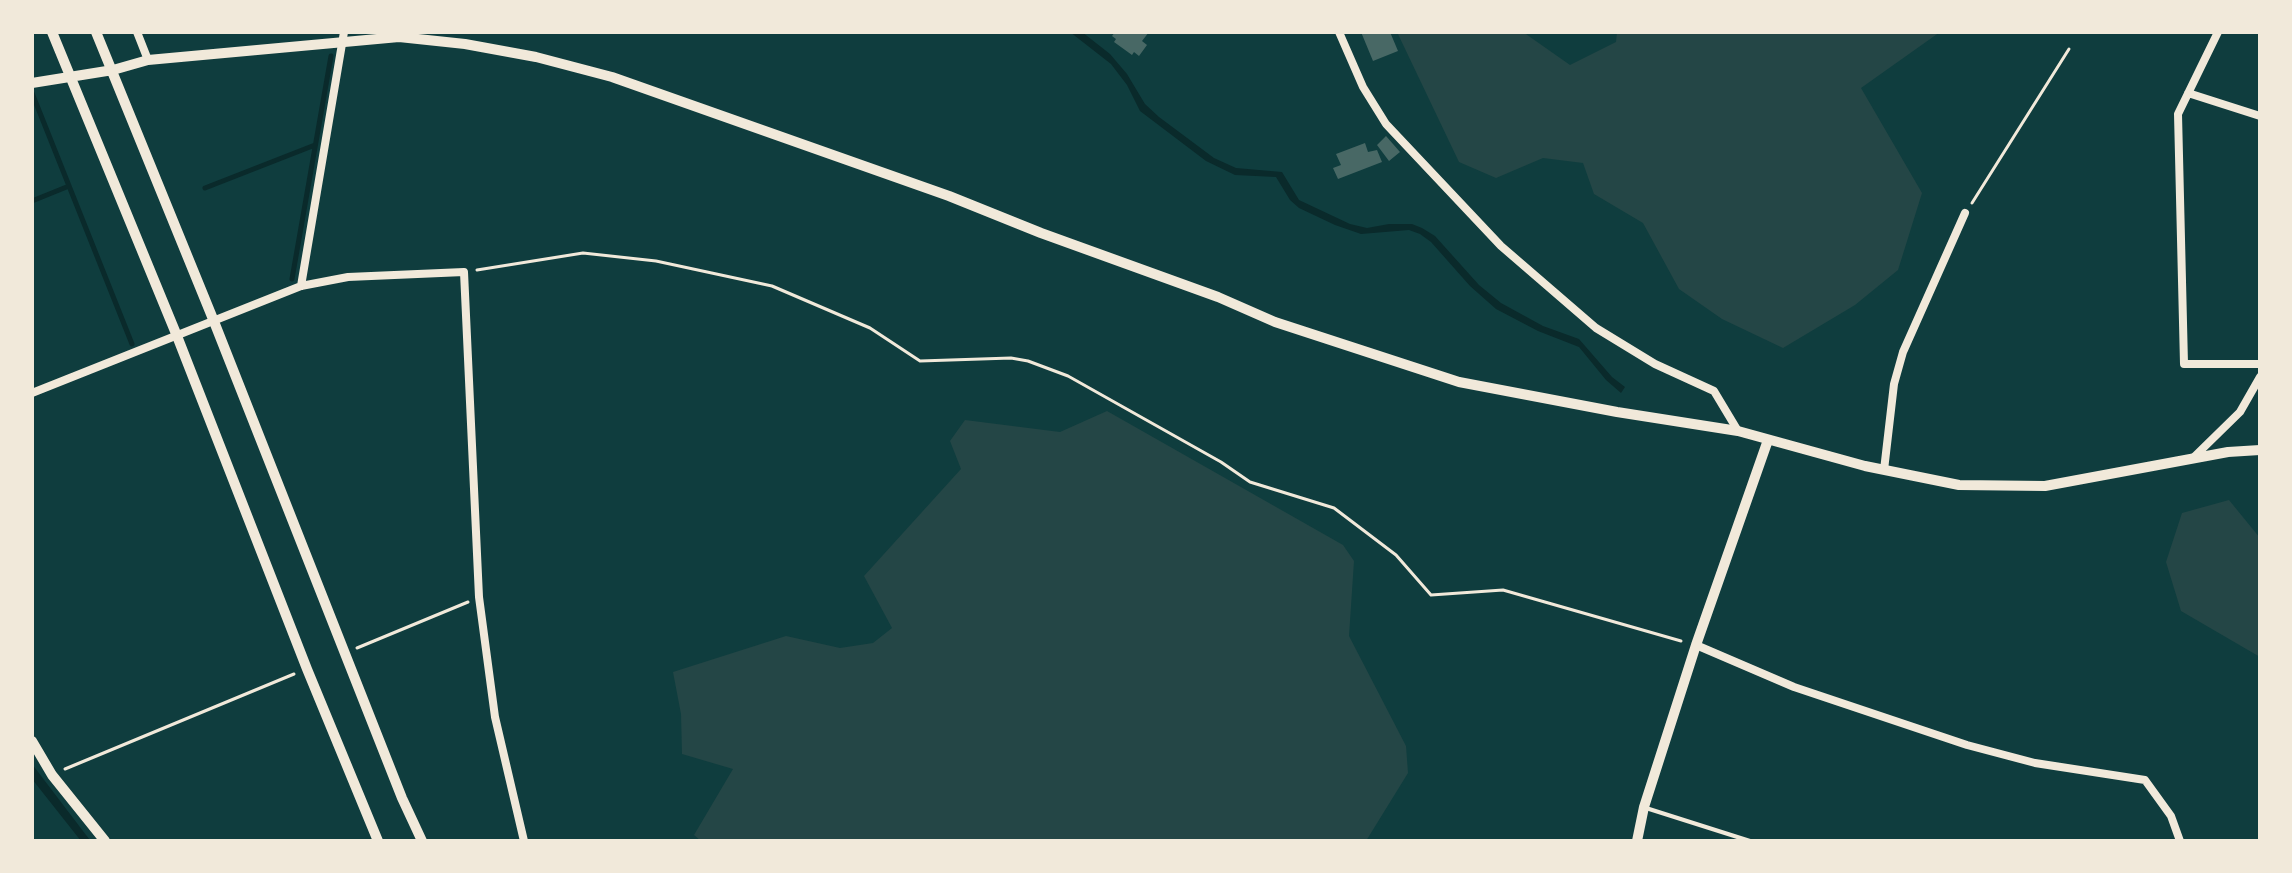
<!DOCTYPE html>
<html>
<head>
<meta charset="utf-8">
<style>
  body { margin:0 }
  #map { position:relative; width:2292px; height:873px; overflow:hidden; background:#0f3d3e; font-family:"Alegreya Sans",sans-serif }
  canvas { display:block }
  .frame { position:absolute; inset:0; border:34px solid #f1e9da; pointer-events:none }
</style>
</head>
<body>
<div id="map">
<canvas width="2292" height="873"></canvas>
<div class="frame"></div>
</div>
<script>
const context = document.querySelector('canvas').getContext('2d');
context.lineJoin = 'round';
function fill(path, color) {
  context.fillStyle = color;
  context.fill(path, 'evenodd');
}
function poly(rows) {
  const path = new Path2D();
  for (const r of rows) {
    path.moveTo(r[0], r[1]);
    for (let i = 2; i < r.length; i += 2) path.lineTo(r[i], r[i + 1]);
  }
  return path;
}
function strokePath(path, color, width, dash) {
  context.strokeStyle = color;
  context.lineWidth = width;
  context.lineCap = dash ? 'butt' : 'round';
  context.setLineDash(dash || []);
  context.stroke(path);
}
fill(poly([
  [1397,32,1523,32,1570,65,1616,42,1617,32,1940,32,1861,88,1922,193,1898,270,1855,305,1783,348,1722,319,1679,289,1643,223,1594,194,1583,163,1543,158,1496,178,1459,162],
  [1107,411,1343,545,1354,561,1349,636,1406,746,1408,773,1366,841,701,841,694,835,733,769,682,754,681,714,673,672,786,636,840,648,873,643,892,628,864,576,961,469,950,441,965,420,1060,432],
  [2229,500,2260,538,2260,657,2181,611,2166,562,2182,513]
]), '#244646');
fill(poly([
  [1070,32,1082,32,1110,54,1127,74,1145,104,1159,117,1214,158,1236,168,1282,172,1299,200,1350,224,1367,228,1389,224,1412,224,1422,228,1435,236,1479,285,1501,303,1543,326,1579,339,1612,377,1625,387,1621,393,1606,380,1579,347,1538,331,1496,309,1470,286,1431,242,1420,234,1409,230,1361,234,1335,225,1299,208,1290,200,1276,177,1235,175,1206,161,1140,111,1127,85,1111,64],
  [32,764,86,835,91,841,81,841,32,779]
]), '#0a2a2b');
strokePath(poly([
  [32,93,132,344],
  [205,188,315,145],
  [32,201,69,186],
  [292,279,331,56]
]), '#0a2a2b', 5);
fill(poly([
  [1115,32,1149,32,1142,41,1147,45,1139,56,1134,52,1132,55,1114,42,1116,39,1112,36],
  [1361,32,1390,32,1398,51,1373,61],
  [1386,136,1400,152,1389,161,1377,145],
  [1365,143,1368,152,1377,150,1382,162,1338,179,1333,168,1341,165,1336,154]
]), '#486865');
strokePath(poly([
  [1972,203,2069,49],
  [477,270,583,253,656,261,772,286,870,328,920,361,1011,358,1028,361,1068,376,1221,462,1250,482,1334,508,1396,555,1431,595,1503,590,1681,641],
  [357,648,468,602],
  [65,769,294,674]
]), '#f1e9da', 3);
strokePath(poly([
  [1646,808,1750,841]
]), '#f1e9da', 4);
strokePath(poly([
  [137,32,148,60],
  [1339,32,1363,87,1386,124,1501,246,1596,328,1655,364,1714,391,1738,431],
  [2218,32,2178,114,2184,364,2260,364],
  [2188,93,2260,116],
  [301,286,344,32],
  [32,393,301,286,348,277,464,272,479,597,495,717,524,841],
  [2193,458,2240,412,2260,377],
  [1884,470,1894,384,1903,352,1965,213],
  [1696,645,1794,687,1967,745,2035,763,2145,780,2171,816,2180,841]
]), '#f1e9da', 8);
strokePath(poly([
  [52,32,177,336,307,669,378,841],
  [96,32,213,319,402,798,422,841],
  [32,83,113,70,148,60,399,37,465,44,536,57,612,77,949,196,1041,233,1218,297,1275,322,1459,382,1617,412,1738,431,1865,466,1959,485,2045,486,2228,452,2260,450],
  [32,741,52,775,105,841],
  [1637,841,1644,807,1696,645,1768,440]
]), '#f1e9da', 10);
</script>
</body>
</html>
